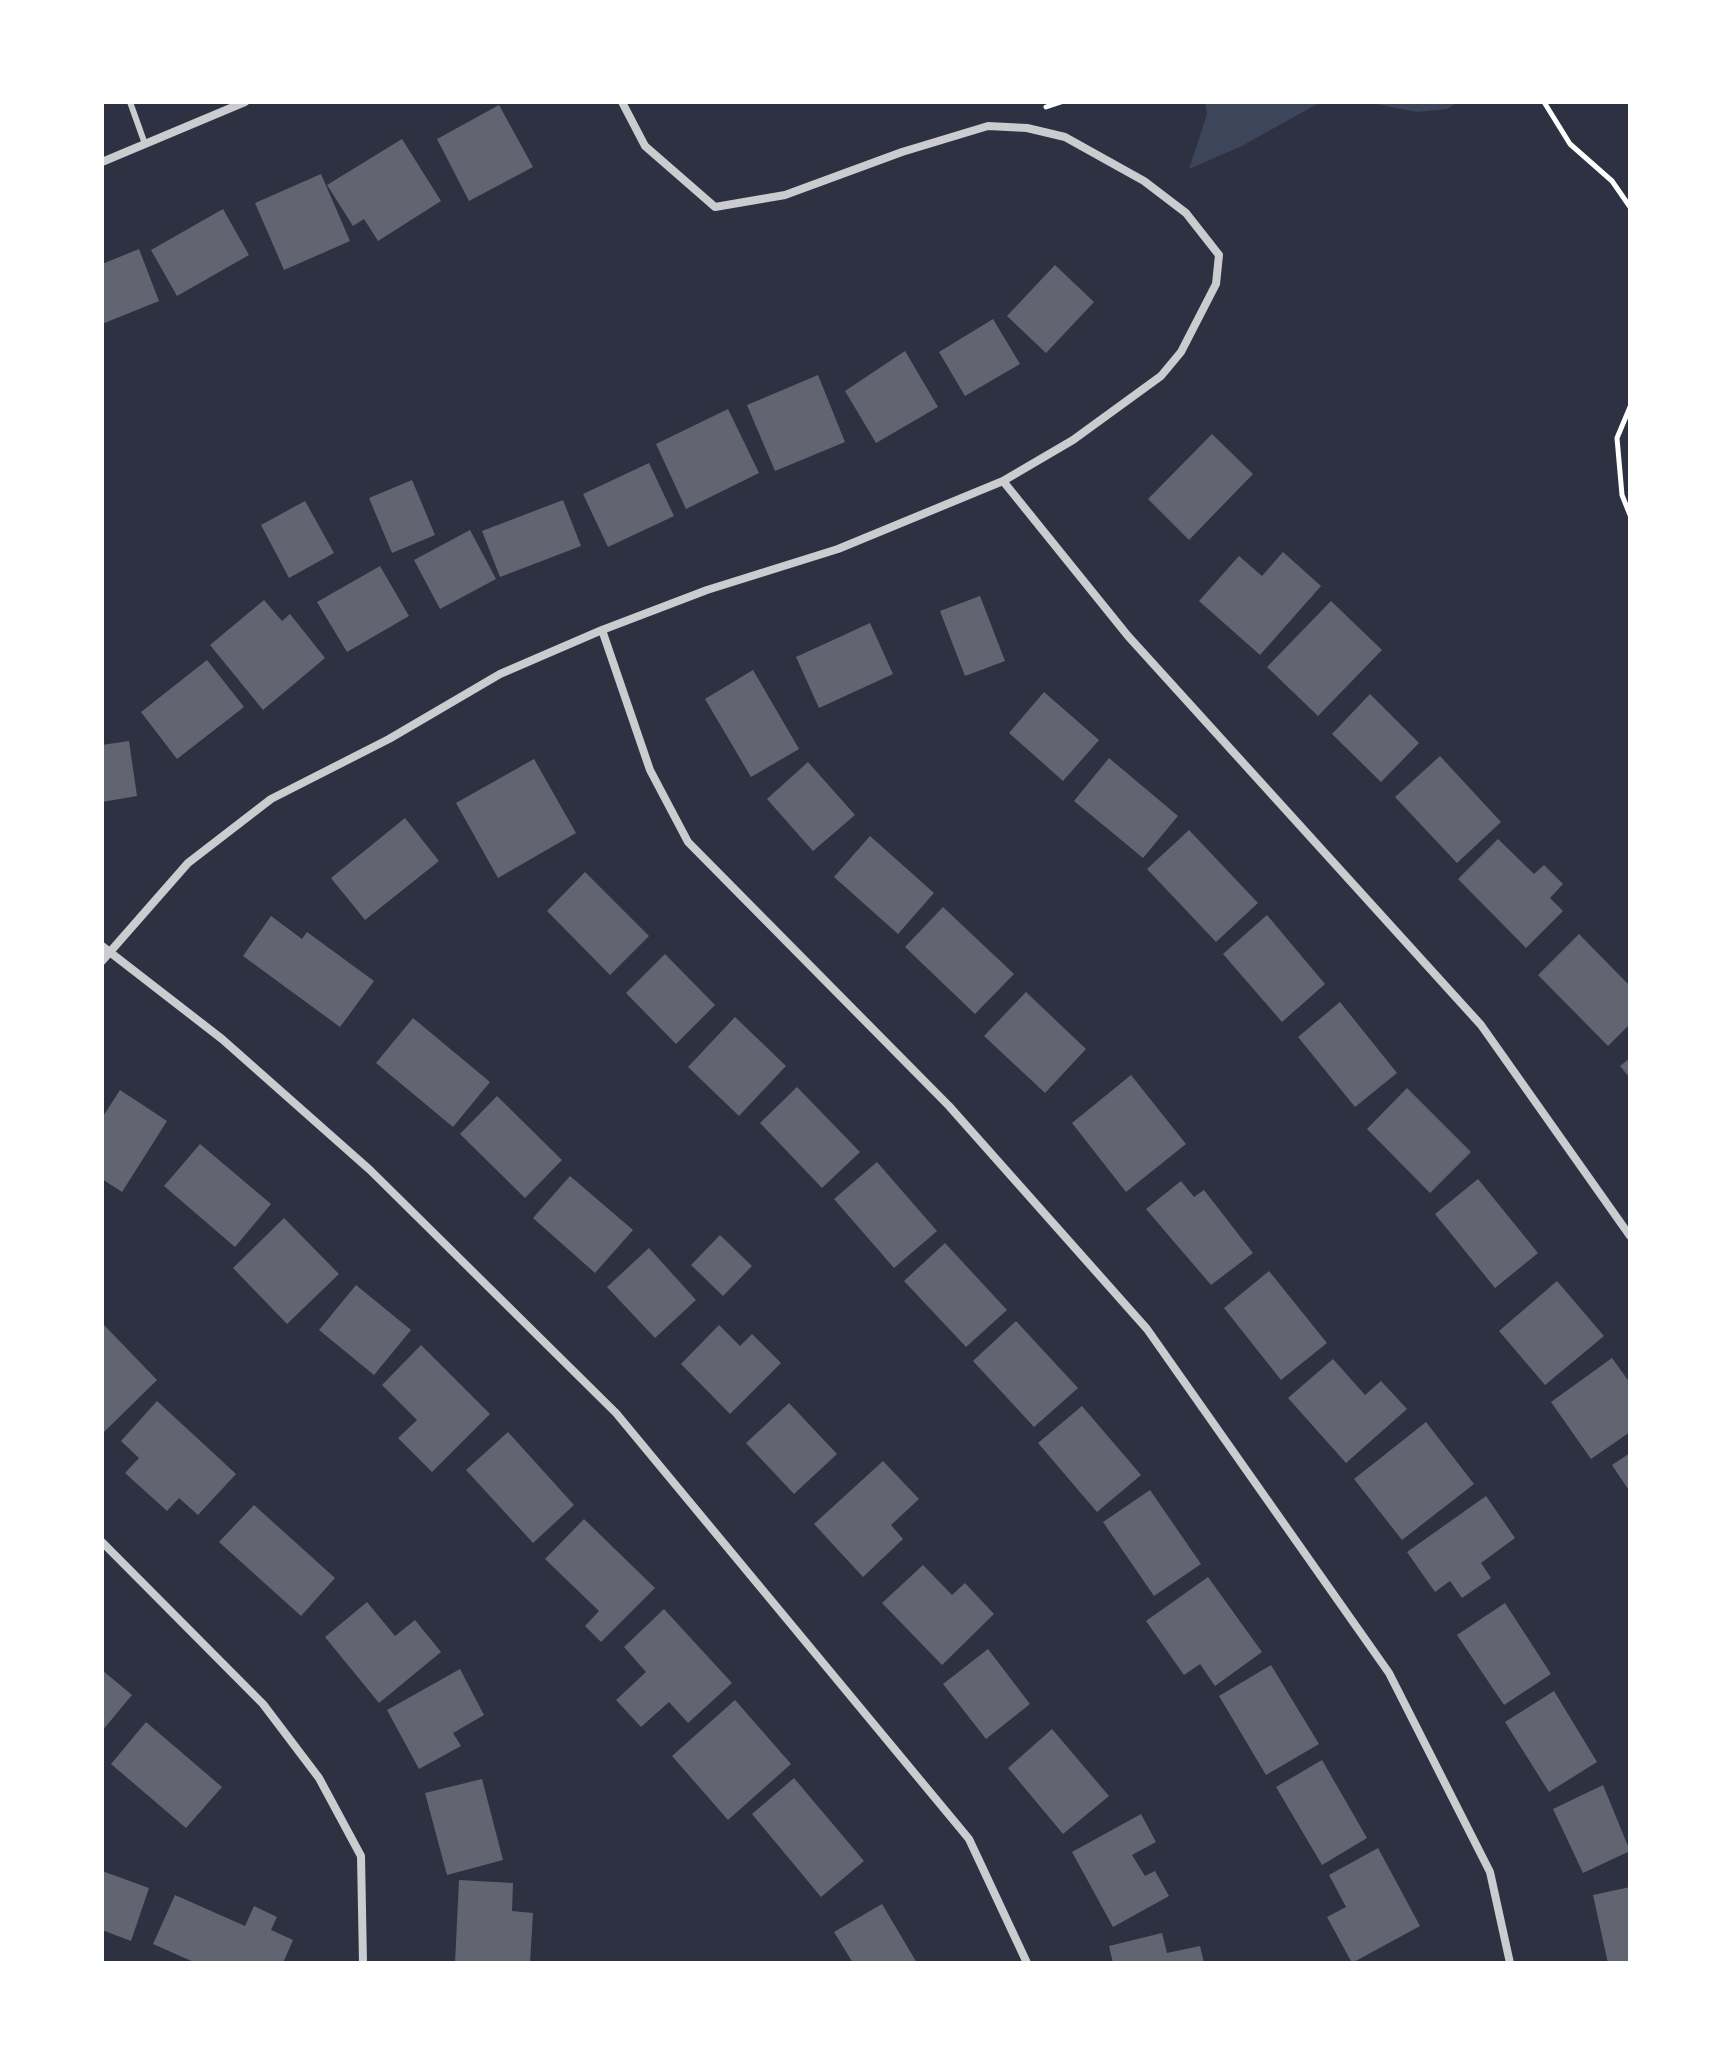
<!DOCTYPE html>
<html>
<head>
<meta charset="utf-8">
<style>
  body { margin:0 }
  #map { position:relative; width:1732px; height:2065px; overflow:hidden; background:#2d3142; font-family:Helvetica,sans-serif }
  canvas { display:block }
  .frame { position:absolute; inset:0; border:104px solid #fff; pointer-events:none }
</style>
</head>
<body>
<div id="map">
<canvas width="1732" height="2065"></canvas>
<div class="frame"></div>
</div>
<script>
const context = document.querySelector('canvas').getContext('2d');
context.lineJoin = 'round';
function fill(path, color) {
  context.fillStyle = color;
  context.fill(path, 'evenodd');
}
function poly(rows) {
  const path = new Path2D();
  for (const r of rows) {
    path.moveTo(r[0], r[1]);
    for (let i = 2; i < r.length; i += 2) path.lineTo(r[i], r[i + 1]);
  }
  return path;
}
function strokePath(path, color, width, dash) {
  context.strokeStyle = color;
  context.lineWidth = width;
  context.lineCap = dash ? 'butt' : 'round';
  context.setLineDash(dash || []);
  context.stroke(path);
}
fill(poly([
  [1205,102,1321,102,1242,146,1189,169,1207,114],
  [1366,102,1458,102,1447,109,1417,112]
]), '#3c4559');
fill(poly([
  [499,105,533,167,469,201,437,139],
  [402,139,441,201,378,241,364,219,353,226,327,185],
  [321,174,350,241,284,270,255,203],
  [223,209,249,255,177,296,151,250],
  [139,249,159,301,102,324,102,264],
  [1055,265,1094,302,1046,353,1007,316],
  [993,319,1020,364,965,396,939,352],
  [905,351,938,407,876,443,845,391],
  [818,375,845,442,775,471,747,405],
  [728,409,759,473,686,509,656,444],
  [1212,434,1253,474,1189,540,1148,499],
  [649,463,674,516,608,547,583,494],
  [412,480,435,535,392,553,369,498],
  [563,500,581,546,500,577,482,531],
  [305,501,334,553,289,578,261,525],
  [470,530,496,579,440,609,414,560],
  [1283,552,1321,586,1260,655,1199,601,1239,556,1262,576],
  [380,566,409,616,347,652,317,602],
  [980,596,1005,661,965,676,940,611],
  [264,600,282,621,290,614,325,658,263,710,210,645],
  [1331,601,1382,650,1318,716,1267,667],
  [870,623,893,674,819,708,796,657],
  [207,660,244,707,177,759,141,712],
  [753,670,799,749,751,777,705,699],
  [1044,692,1099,740,1063,781,1009,733],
  [1370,694,1419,743,1381,782,1332,734],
  [129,741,137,796,102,802,102,745],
  [1440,756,1501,822,1457,863,1395,797],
  [1109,758,1178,816,1143,858,1074,801],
  [534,759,576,833,498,878,456,803],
  [808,762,855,815,813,851,767,799],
  [405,818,439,861,365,920,331,878],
  [1189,830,1258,903,1216,942,1147,869],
  [870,836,934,893,898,934,834,877],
  [1498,839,1534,874,1544,865,1563,884,1550,898,1563,911,1526,948,1458,879],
  [585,872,649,936,610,975,547,911],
  [943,907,1014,974,975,1014,905,947],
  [1267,915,1325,984,1282,1022,1223,954],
  [271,916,302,939,307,932,374,981,340,1027,243,956],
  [1579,934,1630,986,1630,1024,1608,1046,1538,975],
  [665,954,715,1005,676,1044,626,993],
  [1026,992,1086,1049,1045,1093,984,1036],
  [1340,1002,1397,1073,1355,1107,1298,1037],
  [735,1017,786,1066,739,1116,688,1067],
  [413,1018,490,1082,453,1127,376,1063],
  [1630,1058,1630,1078,1620,1066],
  [1131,1075,1186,1144,1126,1192,1072,1123],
  [797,1087,860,1152,822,1188,760,1123],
  [1407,1088,1471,1152,1430,1193,1367,1129],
  [120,1090,167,1121,122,1192,102,1179,102,1118],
  [497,1096,562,1160,525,1198,460,1134],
  [200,1144,271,1204,235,1247,164,1186],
  [877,1162,937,1231,894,1268,834,1199],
  [570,1176,633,1230,595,1273,533,1218],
  [1478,1179,1538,1253,1495,1288,1435,1214],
  [1181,1181,1194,1197,1204,1190,1253,1253,1211,1285,1146,1209],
  [284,1218,339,1274,287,1324,233,1268],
  [720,1235,752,1266,723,1296,691,1265],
  [945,1243,1007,1310,966,1347,904,1281],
  [649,1248,696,1300,655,1338,607,1287],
  [1269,1271,1327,1343,1281,1380,1224,1308],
  [1557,1281,1604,1336,1545,1385,1499,1331],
  [356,1285,411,1330,374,1375,319,1330],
  [1016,1321,1078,1388,1034,1427,973,1361],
  [104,1325,157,1380,104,1432,102,1327],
  [719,1325,740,1346,752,1334,781,1363,730,1414,681,1364],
  [421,1345,490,1414,432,1472,398,1438,417,1420,382,1385],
  [1612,1358,1630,1383,1630,1432,1591,1459,1551,1402],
  [1333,1359,1365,1395,1381,1381,1407,1409,1346,1463,1288,1398],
  [157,1401,236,1474,198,1515,179,1498,167,1511,125,1473,139,1458,121,1441],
  [789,1403,837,1454,794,1494,746,1443],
  [1082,1406,1141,1475,1097,1512,1038,1443],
  [1426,1422,1474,1484,1402,1540,1354,1479],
  [508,1432,574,1505,533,1543,466,1470],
  [1630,1453,1630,1492,1612,1465],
  [883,1461,919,1499,891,1525,903,1539,863,1577,814,1524],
  [1150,1490,1201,1564,1154,1596,1103,1522],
  [1486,1496,1515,1538,1481,1563,1491,1578,1462,1598,1450,1581,1435,1592,1407,1552],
  [254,1505,335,1578,301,1616,219,1542],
  [584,1519,655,1588,601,1642,585,1626,599,1611,545,1559],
  [923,1565,952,1595,965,1583,994,1614,942,1665,882,1603],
  [1208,1577,1262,1652,1215,1686,1200,1664,1184,1675,1146,1621],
  [367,1602,395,1636,415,1620,441,1652,379,1703,325,1637],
  [1505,1603,1551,1674,1504,1705,1457,1635],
  [664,1609,732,1683,688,1723,669,1702,641,1727,616,1700,646,1672,624,1647],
  [988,1649,1030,1704,986,1739,943,1684],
  [1271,1665,1319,1744,1266,1775,1219,1696],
  [460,1669,484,1715,453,1733,461,1746,419,1769,387,1710],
  [102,1670,132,1695,102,1731],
  [1554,1691,1597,1762,1549,1792,1505,1722],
  [735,1700,791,1764,728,1820,672,1756],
  [146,1722,222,1787,186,1828,111,1764],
  [1052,1729,1109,1796,1063,1834,1008,1768],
  [1322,1760,1367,1838,1322,1865,1276,1787],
  [794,1778,864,1861,821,1897,752,1814],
  [482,1779,503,1860,447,1875,425,1793],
  [1603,1785,1630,1851,1583,1873,1553,1809],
  [1141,1814,1156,1842,1132,1855,1145,1876,1155,1871,1169,1896,1113,1927,1072,1852],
  [1378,1848,1420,1926,1352,1963,1327,1917,1346,1907,1329,1875],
  [102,1871,149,1888,131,1941,102,1930],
  [459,1880,513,1883,512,1911,533,1913,530,1963,455,1963],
  [1630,1887,1630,1963,1608,1963,1593,1895],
  [175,1895,245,1926,254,1906,277,1917,271,1930,293,1940,283,1963,196,1963,153,1944],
  [882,1904,917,1963,853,1963,834,1932],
  [1162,1933,1167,1953,1200,1946,1204,1963,1113,1963,1109,1946]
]), '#626471');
strokePath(poly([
  [1544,102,1570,144,1612,181,1630,207],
  [1046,107,1061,102],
  [1630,407,1617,438,1622,495,1630,515]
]), '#fff', 5);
strokePath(poly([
  [130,102,145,144]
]), '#caccd0', 6);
strokePath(poly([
  [102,162,245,102],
  [1003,481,1128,636,1481,1025,1630,1236],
  [602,630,650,770,688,842,949,1106,1147,1329,1389,1673,1490,1872,1510,1963],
  [102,946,222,1039,370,1170,616,1413,969,1839,1027,1963],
  [102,961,188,863,271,799,389,739,500,674,602,630,707,590,838,549,1003,481,1073,440,1161,376,1181,352,1216,284,1219,255,1186,213,1144,181,1065,137,1027,128,988,126,902,152,785,195,715,207,645,146,622,102],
  [102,1542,263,1704,319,1778,361,1856,363,1963]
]), '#caccd0', 8);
</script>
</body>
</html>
